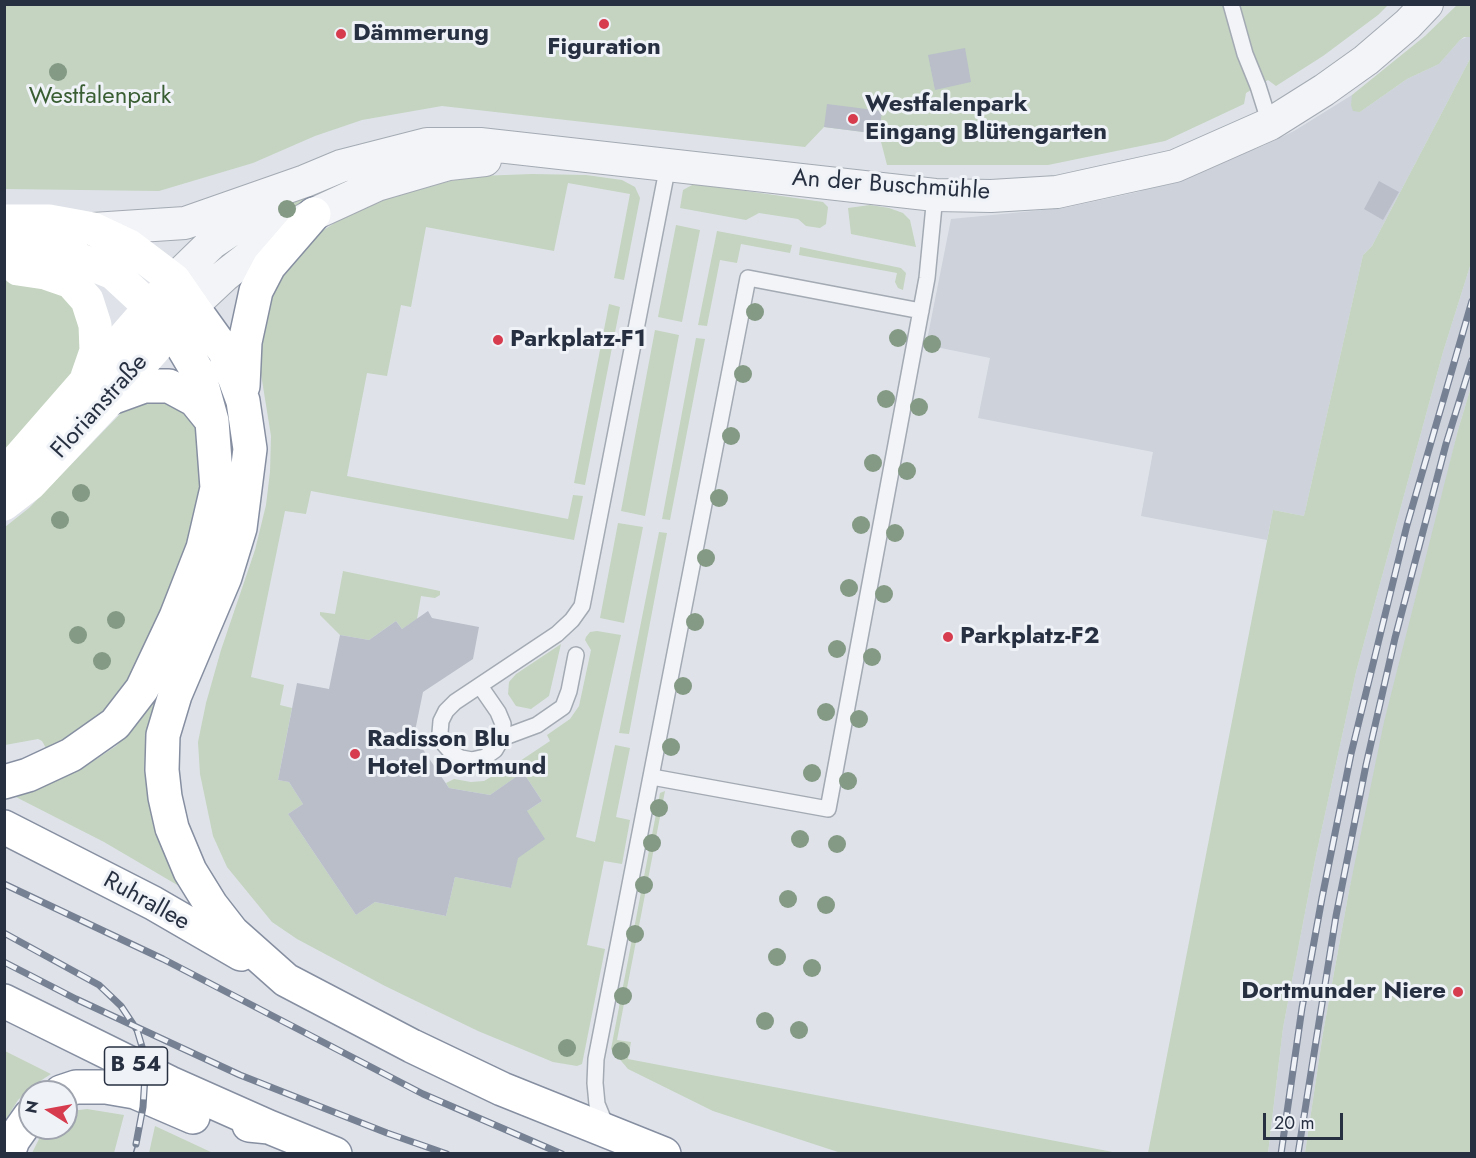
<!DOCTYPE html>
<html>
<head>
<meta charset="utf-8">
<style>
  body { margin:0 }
  #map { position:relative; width:1476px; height:1158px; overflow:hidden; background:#dfe3e9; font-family:Jost,sans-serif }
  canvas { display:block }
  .frame { position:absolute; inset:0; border:6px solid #273041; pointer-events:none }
  .north { position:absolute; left:18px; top:1080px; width:60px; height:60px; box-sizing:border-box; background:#eff2f7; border:2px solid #9fa4ae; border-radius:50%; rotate:281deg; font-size:16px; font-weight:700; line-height:24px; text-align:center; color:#273041 }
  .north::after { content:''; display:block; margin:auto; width:21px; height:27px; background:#d63c4e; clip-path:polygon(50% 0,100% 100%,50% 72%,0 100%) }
  .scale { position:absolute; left:1263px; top:1113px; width:80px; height:27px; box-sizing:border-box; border:3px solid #273041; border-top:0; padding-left:8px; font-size:18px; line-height:21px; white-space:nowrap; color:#273041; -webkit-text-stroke:4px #eff2f7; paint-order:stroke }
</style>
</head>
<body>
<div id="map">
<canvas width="1476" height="1158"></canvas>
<div class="frame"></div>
<div class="north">N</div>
<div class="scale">20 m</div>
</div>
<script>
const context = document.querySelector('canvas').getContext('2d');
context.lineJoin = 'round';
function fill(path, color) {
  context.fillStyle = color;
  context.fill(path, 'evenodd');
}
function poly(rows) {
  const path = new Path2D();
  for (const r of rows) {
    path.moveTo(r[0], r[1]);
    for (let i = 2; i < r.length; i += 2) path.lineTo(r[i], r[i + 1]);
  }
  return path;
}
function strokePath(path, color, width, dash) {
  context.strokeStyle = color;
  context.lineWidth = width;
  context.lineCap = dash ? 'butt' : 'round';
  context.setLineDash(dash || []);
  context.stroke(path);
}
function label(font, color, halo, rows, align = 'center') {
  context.font = font + ' Jost,sans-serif';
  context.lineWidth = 6;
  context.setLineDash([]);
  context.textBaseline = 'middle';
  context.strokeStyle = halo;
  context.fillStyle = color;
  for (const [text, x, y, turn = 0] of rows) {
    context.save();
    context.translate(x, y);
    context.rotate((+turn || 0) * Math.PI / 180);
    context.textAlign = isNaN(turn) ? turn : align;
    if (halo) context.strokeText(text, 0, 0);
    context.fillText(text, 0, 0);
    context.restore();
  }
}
fill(poly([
  [1469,36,1471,37,1471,57,1372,246,1363,255,1304,516,1273,510,1267,540,1141,516,1153,452,978,418,990,358,926,345,951,219,1064,208,1138,192,1263,146,1294,131,1352,95,1353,98,1351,105,1360,112,1407,79,1439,64,1460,40],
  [1471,263,1471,387,1458,430,1349,891,1323,1033,1305,1153,1268,1154,1283,1028,1315,860,1356,672,1443,352]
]), '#cdd2db');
fill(poly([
  [5,5,1388,5,1378,15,1323,56,1276,86,1268,80,1246,93,1244,104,1165,141,1048,165,887,165,879,134,824,127,805,147,442,106,362,120,315,136,253,163,159,191,5,189],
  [1457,5,1471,5,1471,37,1464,37,1460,40,1439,64,1407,79,1360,112,1353,111,1351,105,1352,95,1425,36],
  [1471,57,1471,263,1443,352,1356,672,1315,860,1283,1028,1268,1153,1148,1153,1273,510,1304,516,1363,255,1372,246],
  [532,174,586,175,622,180,635,187,640,198,624,280,614,278,630,194,568,183,554,251,426,227,411,307,401,305,387,376,367,373,347,476,568,519,573,495,583,496,574,540,311,491,306,514,285,511,251,677,284,685,280,705,292,708,278,780,289,782,303,804,288,814,356,915,375,902,446,916,455,877,511,888,527,811,542,801,523,772,520,761,550,741,547,735,570,719,579,706,591,650,585,640,586,637,590,632,597,631,621,635,576,837,595,842,615,745,630,748,616,817,630,820,622,864,604,861,587,945,605,949,582,1064,577,1066,553,1062,478,1031,385,986,297,939,272,922,227,867,213,836,200,774,198,742,206,703,221,650,255,550,266,505,270,472,271,436,261,374,261,354,266,316,279,280,291,262,307,243,322,231,341,219,379,201,450,181,479,176],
  [358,176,223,260,220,257,221,253,274,212,325,188],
  [692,185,704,185,823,202,828,207,826,224,820,228,806,226,798,219,759,213,746,220,680,208,683,190],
  [870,205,889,208,903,213,910,220,916,247,851,234,848,208],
  [676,225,700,230,682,322,658,317],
  [717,231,792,245,790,253,741,244,737,263,720,260,707,326,698,325],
  [800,247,901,268,906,273,903,290,898,288,895,282,897,273,799,255],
  [5,278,55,285,78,307,82,360,5,458],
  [609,304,620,307,585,485,574,483],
  [655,330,679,335,645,516,621,511],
  [696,338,705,339,670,520,662,519],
  [211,358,214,363,230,410,233,464,230,499,220,545,210,578,163,694,156,725,154,747,155,786,159,817,173,860,183,882,182,885,179,886,104,842,12,795,16,791,50,783,80,770,116,746,139,722,149,707,164,675,207,570,224,509,228,480,228,451,219,401,206,364,206,361],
  [1471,387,1471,1153,1305,1153,1323,1033,1349,891,1384,722,1458,430],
  [144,398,164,400,195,415,205,475,190,547,136,680,86,730,47,750,42,741,38,739,5,745,5,527,29,508,124,410],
  [618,523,643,527,624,623,600,618],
  [659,532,667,533,629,734,619,733],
  [343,571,440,591,440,595,435,598,421,596,417,619,402,629,396,621,369,640,340,635,320,615,320,612,335,614],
  [561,644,549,696,531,709,516,706,508,694,509,682,516,674],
  [512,765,519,775,490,795,449,788,446,783,454,779,471,782,484,781],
  [665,791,617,1040,631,1042,628,1059,1118,1153,841,1153,713,1111,628,1069,611,1049,660,793],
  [5,1051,51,1074,34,1085,18,1100,5,1121],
  [87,1109,124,1115,114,1153,32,1153,40,1137,48,1128,66,1128,66,1113,71,1111],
  [155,1126,213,1153,149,1153]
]), '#c4d4c0');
fill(poly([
  [965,48,971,82,935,90,928,55],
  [827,104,882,111,879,134,824,127],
  [1379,181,1399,192,1383,220,1364,209],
  [428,611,432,618,479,627,473,659,423,692,414,736,449,788,490,795,523,772,542,801,527,811,545,839,518,858,511,888,455,877,446,916,375,902,356,915,288,814,303,804,289,782,278,780,297,683,329,689,340,635,369,640,396,621,402,629]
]), '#b9bec9');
const lane = poly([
  [1231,4,1245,54,1258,86,1270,124],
  [480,686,498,712,503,724,502,738,495,750,485,757,472,760,461,758,452,753,444,744,440,733,441,721,446,711,455,702,557,634,572,620,582,606,668,165],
  [502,738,537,725,563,707,569,691,576,655],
  [652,777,828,809,927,278,935,195],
  [610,1127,604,1121,597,1104,595,1083,596,1059,748,278,921,311]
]);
const street = poly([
  [93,229,185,223,305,181,341,166,427,144,480,144,935,195,991,196,1057,192,1175,166,1270,124,1324,90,1366,60,1408,24,1427,4],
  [174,280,212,243,267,206],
  [192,306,224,276,270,240,314,214,377,185,449,164,485,160]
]);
const highway = poly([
  [192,306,225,352,243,401,250,449,240,528,225,577,175,695,163,735,162,770,165,797,172,828,190,871,211,905,232,932,286,980,412,1046,502,1089,664,1154],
  [243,386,245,342,256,291,269,266,314,214],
  [111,398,144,386,169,386,195,400,212,421],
  [4,782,28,775,71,755,115,724,142,689,176,617,203,548,217,488,212,421,199,374,171,327],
  [4,827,153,903,241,954],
  [4,1001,170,1083,269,1127],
  [61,1092,76,1087,106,1087,135,1092,193,1117],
  [249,1125,269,1127,335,1154],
  [8,1154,13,1140,30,1116]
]);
strokePath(lane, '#a4aab3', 18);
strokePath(street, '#a4aab3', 34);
strokePath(highway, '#868fa1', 36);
strokePath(lane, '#f2f4f7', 15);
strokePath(street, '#f2f4f7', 32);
strokePath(poly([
  [4,221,49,221,93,229,129,246,174,280,192,306,111,398,30,484,4,504],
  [4,251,37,250,78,259,113,273,166,322],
  [18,269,45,273,71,282,87,300,95,325,96,351,87,377],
  [4,475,174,280]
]), '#fff', 33);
strokePath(highway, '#fff', 33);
strokePath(poly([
  [133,1154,136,1144]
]), '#778194', 1.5);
const rail = poly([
  [4,884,163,959,423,1094,562,1154],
  [4,933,99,985,121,1006,137,1030,143,1050,145,1076,143,1107,136,1144],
  [4,962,76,999,240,1075,387,1133,447,1154],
  [1281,1154,1302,1008,1322,898,1351,754,1407,525,1472,301],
  [1298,1154,1336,916,1366,765,1395,638,1446,444,1472,360]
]);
strokePath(rail, '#778194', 7);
strokePath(rail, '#eff2f7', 4.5, [14]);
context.fillStyle = '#849a85';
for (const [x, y] of [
  [58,72],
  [287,209],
  [755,312],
  [898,338],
  [932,344],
  [743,374],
  [886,399],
  [919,407],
  [731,436],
  [873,463],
  [907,471],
  [81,493],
  [719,498],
  [60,520],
  [861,525],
  [895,533],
  [706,558],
  [849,588],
  [884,594],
  [116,620],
  [695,622],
  [78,635],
  [837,649],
  [872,657],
  [102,661],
  [683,686],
  [826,712],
  [859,719],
  [671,747],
  [812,773],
  [848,781],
  [659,808],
  [800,839],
  [652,843],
  [837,844],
  [644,885],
  [788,899],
  [826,905],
  [635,934],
  [777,957],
  [812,968],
  [623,996],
  [765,1021],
  [799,1030],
  [567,1048],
  [621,1051]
]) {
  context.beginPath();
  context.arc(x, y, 9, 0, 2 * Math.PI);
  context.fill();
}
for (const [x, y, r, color] of [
  [604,24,6,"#d63c4e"],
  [341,34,6,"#d63c4e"],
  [853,119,6,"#d63c4e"],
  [498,340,6,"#d63c4e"],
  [948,637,6,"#d63c4e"],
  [355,754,6,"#d63c4e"],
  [1458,992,6,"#d63c4e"]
]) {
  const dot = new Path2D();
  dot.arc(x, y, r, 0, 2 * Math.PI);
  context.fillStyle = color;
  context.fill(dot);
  strokePath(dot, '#eff2f7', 2);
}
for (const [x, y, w] of [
  [136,1066,63]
]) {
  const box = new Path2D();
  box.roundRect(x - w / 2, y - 19, w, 38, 4.5);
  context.fillStyle = '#eff2f7';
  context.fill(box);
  strokePath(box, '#273041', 1.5);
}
label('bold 22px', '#273041', null, [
  ["B 54",136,1066]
]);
label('bold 24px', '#273041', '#eff2f7', [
  ["Dämmerung",353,34],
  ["Figuration",604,48,"center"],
  ["Westfalenpark",865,105],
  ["Eingang Blütengarten",865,133],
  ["Parkplatz-F1",510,340],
  ["Parkplatz-F2",960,637],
  ["Radisson Blu",367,740],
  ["Hotel Dortmund",367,768],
  ["Dortmunder Niere",1446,992,"right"]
], 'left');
label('24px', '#3a5e33', '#eff2f7', [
  ["Westfalenpark",100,97]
]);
label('24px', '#273041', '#eff2f7', [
  ["An der Buschmühle",891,186,4],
  ["Florianstraße",100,407,-48],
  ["Ruhrallee",146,902,29]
]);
</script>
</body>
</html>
